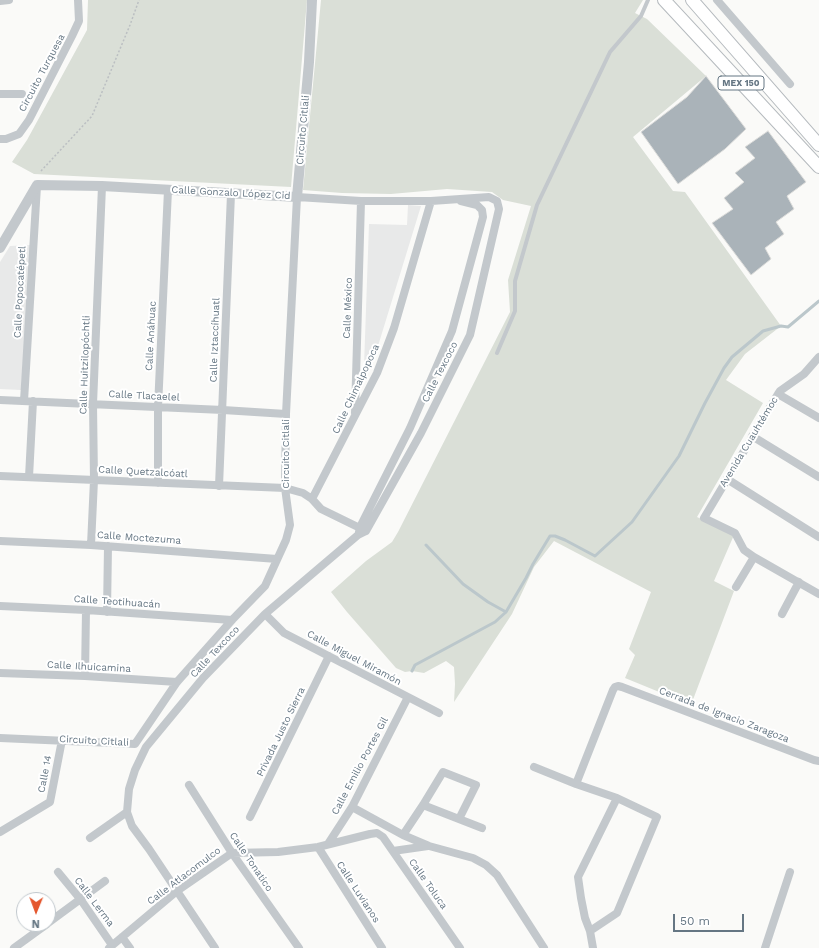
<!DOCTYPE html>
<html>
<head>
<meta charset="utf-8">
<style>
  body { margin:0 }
  #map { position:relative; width:819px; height:948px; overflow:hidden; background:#fafaf8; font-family:"Work Sans",sans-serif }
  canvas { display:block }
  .north { position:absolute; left:16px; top:892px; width:40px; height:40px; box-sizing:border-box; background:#fff; border:1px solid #c1c8cd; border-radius:50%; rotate:181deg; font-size:11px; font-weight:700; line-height:16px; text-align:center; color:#657683 }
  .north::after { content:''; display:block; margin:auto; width:14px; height:18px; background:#e4572e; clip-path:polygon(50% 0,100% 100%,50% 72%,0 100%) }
  .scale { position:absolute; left:673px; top:914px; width:71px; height:18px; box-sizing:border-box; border:2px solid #657683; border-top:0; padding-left:5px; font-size:12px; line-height:14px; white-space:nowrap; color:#657683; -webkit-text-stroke:3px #fff; paint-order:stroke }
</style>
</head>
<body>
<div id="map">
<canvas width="819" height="948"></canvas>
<div class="north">N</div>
<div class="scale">50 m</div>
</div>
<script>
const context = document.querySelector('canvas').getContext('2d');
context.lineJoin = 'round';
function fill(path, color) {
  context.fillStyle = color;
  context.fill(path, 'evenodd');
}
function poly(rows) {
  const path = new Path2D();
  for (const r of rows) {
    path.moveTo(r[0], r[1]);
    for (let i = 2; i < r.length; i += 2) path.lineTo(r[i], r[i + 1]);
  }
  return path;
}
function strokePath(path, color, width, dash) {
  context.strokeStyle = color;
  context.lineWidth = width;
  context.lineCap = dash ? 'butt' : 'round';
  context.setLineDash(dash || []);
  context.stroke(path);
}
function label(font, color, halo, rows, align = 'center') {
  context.font = font + ' "Work Sans",sans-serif';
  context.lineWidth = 4;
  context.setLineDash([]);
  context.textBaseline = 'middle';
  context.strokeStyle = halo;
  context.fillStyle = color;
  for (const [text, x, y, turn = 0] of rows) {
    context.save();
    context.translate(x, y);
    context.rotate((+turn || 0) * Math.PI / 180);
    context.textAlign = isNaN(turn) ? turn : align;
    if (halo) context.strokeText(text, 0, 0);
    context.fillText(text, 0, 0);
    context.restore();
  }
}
fill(poly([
  [408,205,421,206,378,346,364,366,369,224,407,225],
  [31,245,21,390,0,389,0,262,10,246]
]), '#e8e9e9');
fill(poly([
  [88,0,307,0,291,187,34,174,12,162,27,140,87,30],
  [321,0,643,0,635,13,647,19,706,76,633,137,673,191,685,192,781,326,745,354,726,380,763,403,697,517,734,535,714,581,734,591,691,705,625,678,635,655,629,649,651,592,554,541,534,567,512,614,454,702,455,684,454,667,446,661,424,673,412,671,405,672,396,668,347,612,331,592,366,561,392,542,398,532,510,312,508,280,531,206,503,200,492,192,447,189,391,194,342,193,303,190]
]), '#dadfd7');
strokePath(poly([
  [426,545,463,584,488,602,506,612],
  [412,671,415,665,495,622,506,612,526,578,533,564,550,536,555,536,565,540,595,556,632,522,679,456,705,403,724,368,732,357,763,331,781,326,788,327,819,301]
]), '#bbc7cb', 3);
const building = poly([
  [706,76,746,129,725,149,678,184,641,132,687,97,706,76],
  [768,131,806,182,787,196,794,209,776,222,784,234,765,248,771,259,751,275,712,223,733,209,724,198,744,182,735,173,755,158,745,147,768,131]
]);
fill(building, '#aab3b9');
strokePath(building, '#dcdcda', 1);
const primary = poly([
  [664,0,819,167],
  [692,0,819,145]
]);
strokePath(primary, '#b5babe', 14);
strokePath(poly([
  [41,171,92,116,130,25,139,0]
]), '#bbbfc2', 1.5, [2, 2]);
strokePath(poly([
  [497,353,515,311,515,281,537,205,610,52,641,16,648,0]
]), '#c3c8cc', 4);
strokePath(poly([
  [717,0,790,84],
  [0,1,9,0],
  [0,94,22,94],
  [0,139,6,139,19,134,29,120,72,36,79,21,78,0],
  [819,357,804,374,780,391,778,394,704,518,735,533,744,550,754,557,819,594],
  [778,394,819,418],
  [0,400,223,410,286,414],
  [24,401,37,186],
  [355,413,361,201],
  [752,436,819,477],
  [0,476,285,488,303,493,312,499],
  [29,477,33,401],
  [727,479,819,537],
  [158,483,158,407,168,190],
  [219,486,231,194],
  [366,531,321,509,312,499,377,373,394,328,431,201],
  [359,532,360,527,410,428,452,331,483,217,482,210,477,205,461,201],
  [0,541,91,545,277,559],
  [91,545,94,480,93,404,102,186],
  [736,587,754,557],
  [0,606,86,610,232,620],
  [107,612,108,546],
  [265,614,284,633,439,713],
  [782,614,799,582],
  [0,673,85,676,177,682],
  [85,676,86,610],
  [0,738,135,744,177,682,232,620,265,586,286,540,290,525,285,488,286,414,297,197,361,201,431,201,489,197,497,201,499,209,470,335,421,433,366,531,358,535,265,614,203,678,146,747,135,770,129,789,127,812,132,826,149,849,215,948],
  [534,767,576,784,617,798,657,817,617,913,590,931],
  [576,784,613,690,615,687,618,686,622,687,814,760,819,761],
  [189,785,232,853,299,948],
  [423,805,482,828],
  [352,807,403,835,429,846,473,858,486,865,497,875,544,948],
  [250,817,329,656],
  [0,832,50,802,62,740],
  [403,835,423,805,443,772,476,785,459,819],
  [90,838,127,812],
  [328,844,352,807,408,697],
  [318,847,382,948],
  [393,851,428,846],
  [58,872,81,900,112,945],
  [48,923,105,881],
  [122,937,130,948],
  [14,948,47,924],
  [109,948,177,891,232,853,278,852,318,847,370,834,377,833,383,837,460,948],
  [593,948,590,931,585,918,581,898,578,877,617,798],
  [765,948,790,872]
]), '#c3c8cc', 8);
strokePath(poly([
  [0,248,37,185,102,186,297,197,309,62,312,0]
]), '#c3c8cc', 10);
strokePath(primary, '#fff', 12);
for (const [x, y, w] of [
  [741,83,46]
]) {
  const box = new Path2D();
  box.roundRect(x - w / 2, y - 7, w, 14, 3);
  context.fillStyle = '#fff';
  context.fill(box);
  strokePath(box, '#657683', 1);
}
label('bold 9px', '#657683', null, [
  ["MEX 150",741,83]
]);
label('10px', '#657683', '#fff', [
  ["Circuito Turquesa",42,73,-62],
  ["Circuito Citlali",303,130,-85],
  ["Calle Gonzalo López Cid",231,193,3],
  ["Calle Popocatépetl",20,292,-87],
  ["Calle México",348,308,-88],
  ["Calle Anáhuac",151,336,-87],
  ["Calle Iztaccíhuatl",215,340,-88],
  ["Calle Huitzilopóchtli",85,365,-88],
  ["Calle Texcoco",440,372,-63],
  ["Calle Chimalpopoca",356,389,-65],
  ["Calle Tlacaelel",144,396,3],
  ["Avenida Cuauhtémoc",749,442,-59],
  ["Circuito Citlali",286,454,-90],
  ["Calle Quetzalcóatl",143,472,3],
  ["Calle Moctezuma",139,538,4],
  ["Calle Teotihuacán",117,602,4],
  ["Calle Texcoco",215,652,-47],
  ["Calle Miguel Miramón",354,658,28],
  ["Calle Ilhuicamina",89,667,3],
  ["Cerrada de Ignacio Zaragoza",724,715,21],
  ["Privada Justo Sierra",281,732,-64],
  ["Circuito Citlali",94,741,3],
  ["Calle Emilio Portes Gil",360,766,-62],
  ["Calle 14",45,774,-79],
  ["Calle Tonatico",251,862,56],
  ["Calle Atlacomulco",184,876,-37],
  ["Calle Toluca",428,884,55],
  ["Calle Luvianos",358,892,57],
  ["Calle Lerma",94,902,53]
]);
</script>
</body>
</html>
